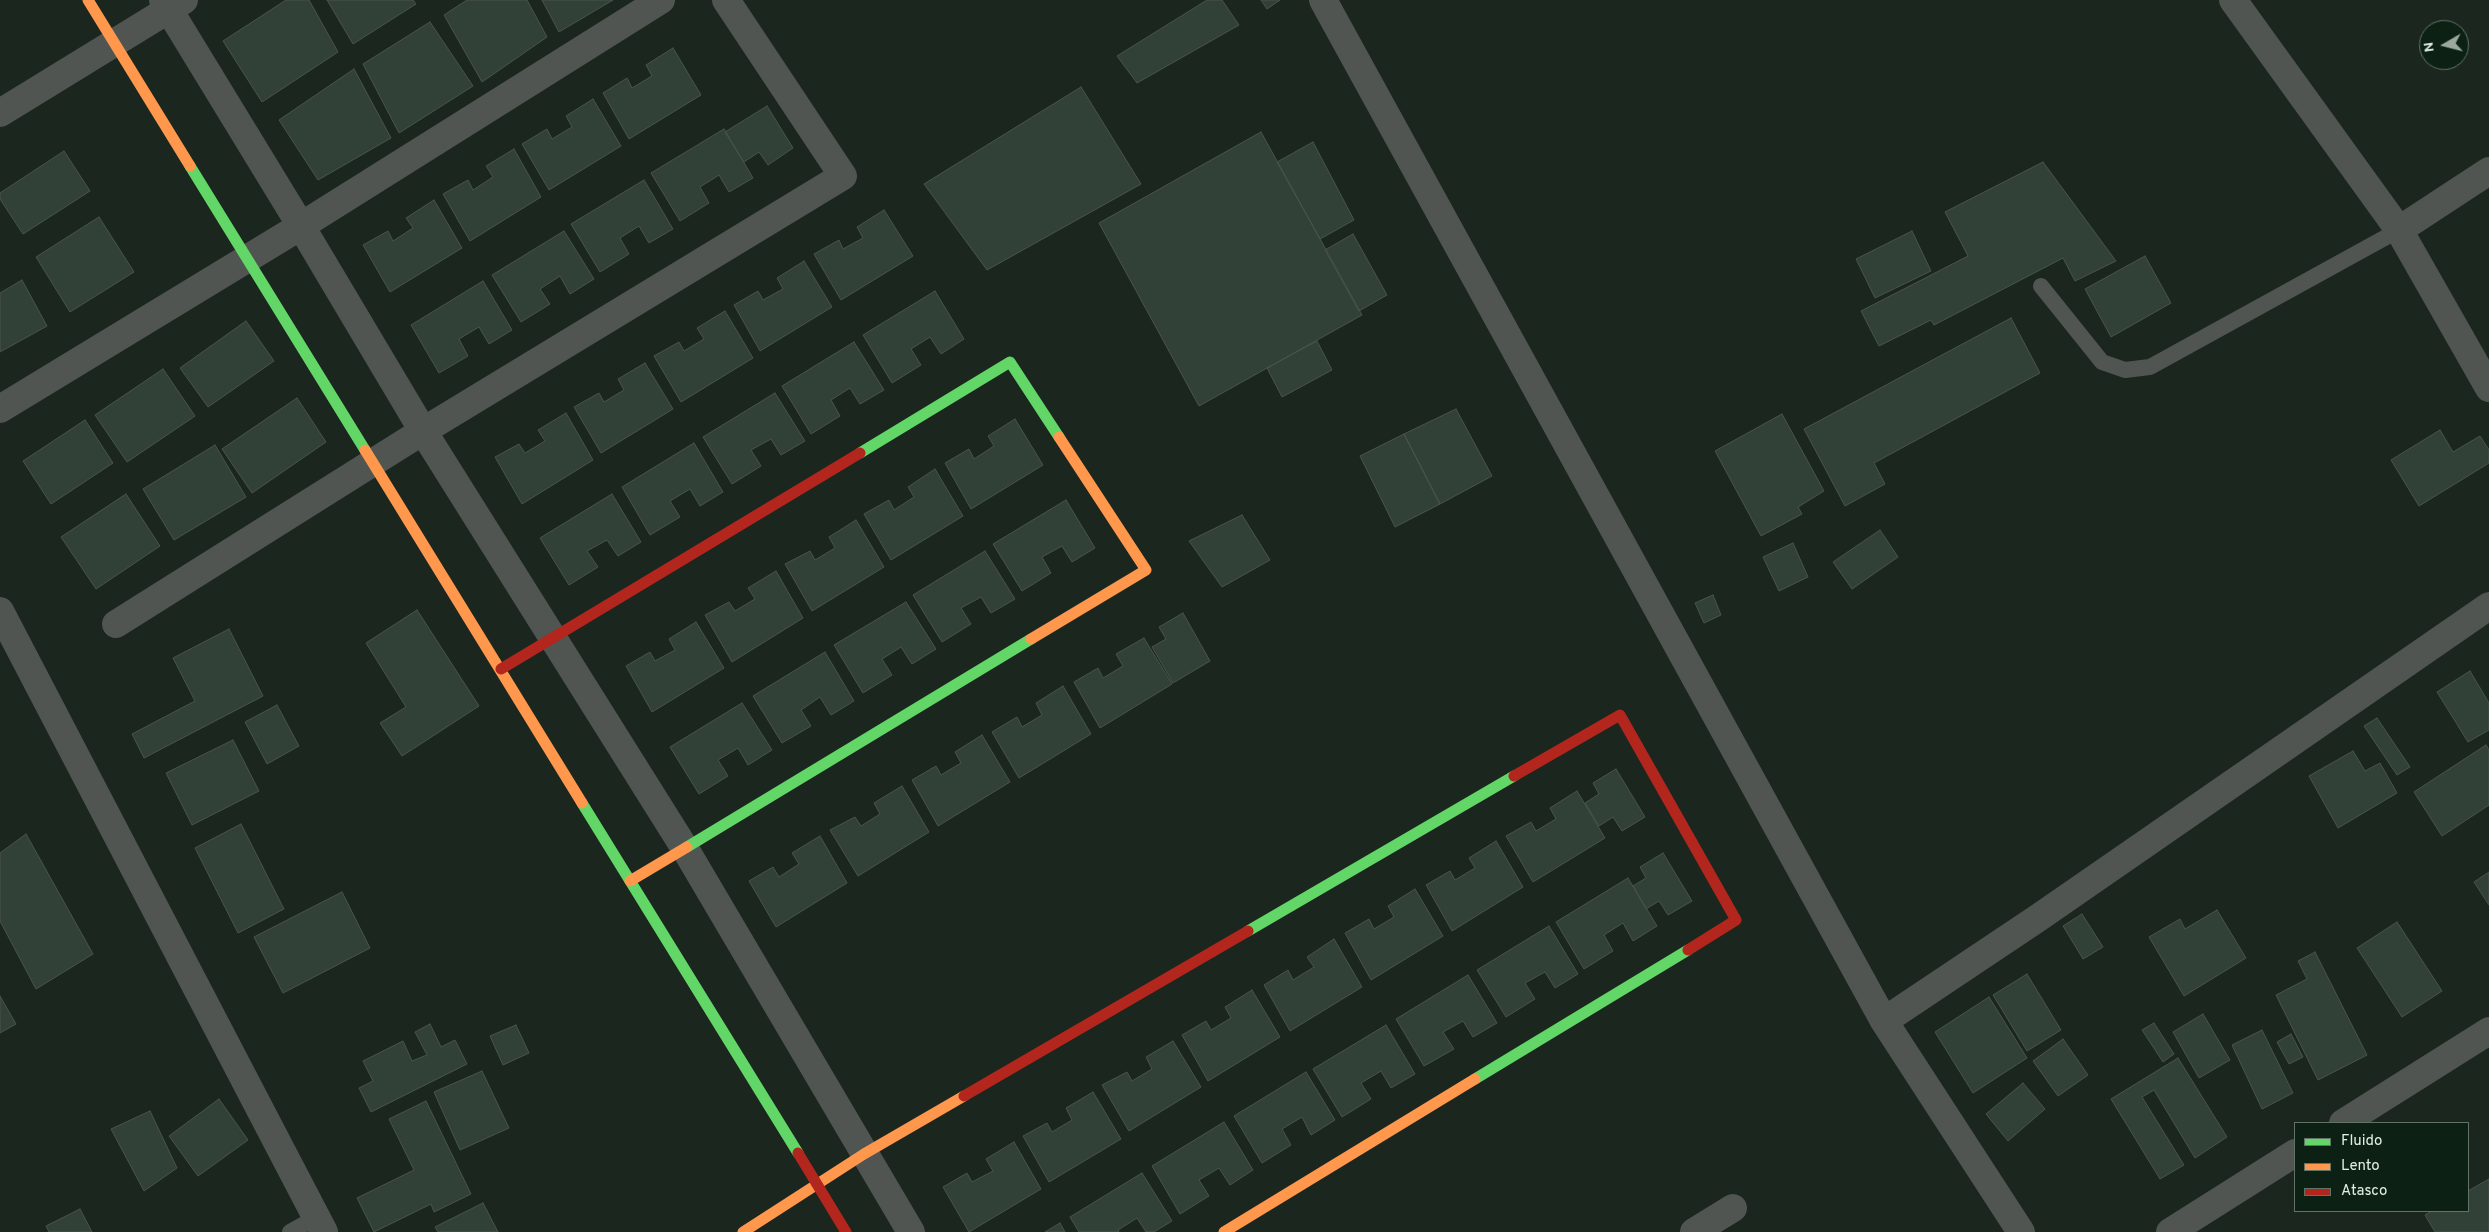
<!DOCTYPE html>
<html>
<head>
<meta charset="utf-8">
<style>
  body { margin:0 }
  #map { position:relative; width:2489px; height:1232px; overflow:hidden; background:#1a261e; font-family:Overpass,sans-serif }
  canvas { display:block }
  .legend { position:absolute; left:2294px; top:1122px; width:175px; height:90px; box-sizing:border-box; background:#0c2013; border:1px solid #617267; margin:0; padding:6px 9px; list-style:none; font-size:15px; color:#e1eee5 }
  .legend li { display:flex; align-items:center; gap:10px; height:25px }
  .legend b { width:25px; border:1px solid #617267 }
  .north { position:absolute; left:2419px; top:20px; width:50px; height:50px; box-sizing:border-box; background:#0c2013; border:1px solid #617267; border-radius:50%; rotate:262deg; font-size:14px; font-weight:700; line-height:20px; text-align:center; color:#e1eee5 }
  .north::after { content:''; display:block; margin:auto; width:18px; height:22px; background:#9ba89f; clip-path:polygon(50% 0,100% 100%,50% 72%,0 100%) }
</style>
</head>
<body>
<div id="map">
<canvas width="2489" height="1232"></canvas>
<ul class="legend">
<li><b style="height:6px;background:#63d668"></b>Fluido</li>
<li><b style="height:6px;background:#ff974d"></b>Lento</li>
<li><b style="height:6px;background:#b3261e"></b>Atasco</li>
</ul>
<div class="north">N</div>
</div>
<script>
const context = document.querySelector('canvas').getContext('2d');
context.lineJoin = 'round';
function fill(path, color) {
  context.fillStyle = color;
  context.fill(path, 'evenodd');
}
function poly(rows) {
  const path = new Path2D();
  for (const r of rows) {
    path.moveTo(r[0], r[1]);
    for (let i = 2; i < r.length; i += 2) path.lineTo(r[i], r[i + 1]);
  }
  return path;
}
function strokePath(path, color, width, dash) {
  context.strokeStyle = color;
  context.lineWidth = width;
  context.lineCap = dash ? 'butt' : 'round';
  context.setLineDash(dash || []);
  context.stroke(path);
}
const building = poly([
  [286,0,309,0,338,52,262,102,223,41,286,0],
  [327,0,413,0,416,4,353,44,327,0],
  [467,0,527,0,547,37,482,82,444,15,467,0],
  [542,0,613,0,559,32,542,0],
  [1207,0,1222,0,1239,25,1137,83,1117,56,1207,0],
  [1261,0,1280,0,1267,9,1261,0],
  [430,22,473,86,399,133,363,64,430,22],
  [673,48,701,95,629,139,603,93,627,78,632,88,652,76,646,65,673,48],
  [354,69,391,138,318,180,279,120,354,69],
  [1081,87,1141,184,987,270,924,184,1081,87],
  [593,99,621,146,549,190,522,144,547,129,552,139,572,127,566,116,593,99],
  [767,106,793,148,768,165,759,152,744,162,725,132,767,106],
  [724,129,753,178,729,192,719,175,700,187,709,203,680,221,651,173,724,129],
  [1261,132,1362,315,1199,406,1099,223,1261,132],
  [1313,142,1354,220,1320,239,1277,162,1313,142],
  [514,149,541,197,470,241,443,194,468,180,473,190,493,177,486,166,514,149],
  [64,151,90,191,23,234,0,199,0,193,64,151],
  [2043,162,2116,261,2075,281,2063,258,1934,325,1931,320,1879,346,1861,311,1968,256,1945,212,2043,162],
  [644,180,673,229,649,243,639,226,620,238,629,254,600,272,571,224,644,180],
  [434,200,462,248,390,292,363,245,388,231,393,241,413,228,406,218,434,200],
  [884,210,913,256,841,300,814,254,839,240,843,249,863,238,857,227,884,210],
  [99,217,134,272,70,312,36,257,99,217],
  [564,231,594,279,570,294,560,276,540,289,550,304,521,322,492,275,564,231],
  [1912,231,1931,271,1875,298,1856,259,1912,231],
  [1353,234,1387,295,1359,311,1325,250,1353,234],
  [2145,256,2171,303,2111,337,2085,289,2145,256],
  [804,261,832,307,760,351,734,305,758,291,763,300,783,289,777,278,804,261],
  [22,280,47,326,0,352,0,293,22,280],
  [483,281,512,330,489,344,479,327,459,339,468,356,439,373,411,325,483,281],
  [935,291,964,339,941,354,930,337,911,349,921,365,892,383,863,335,935,291],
  [725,311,753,358,681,402,654,356,679,342,684,351,704,339,697,328,725,311],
  [2011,318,2040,373,1874,463,1885,484,1845,506,1804,429,2011,318],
  [246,321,274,361,208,407,180,368,246,321],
  [1317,341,1332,370,1282,397,1267,368,1317,341],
  [854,342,884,390,860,404,850,388,831,400,840,416,811,434,782,386,854,342],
  [645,363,673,409,601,453,574,407,599,393,604,402,624,390,618,379,645,363],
  [163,369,195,416,127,462,95,415,163,369],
  [775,393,805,441,781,455,771,439,751,450,761,466,732,484,703,437,775,393],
  [297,398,326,442,252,493,222,449,297,398],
  [1456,409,1492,476,1440,504,1404,434,1456,409],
  [566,413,593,460,522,504,495,457,519,444,525,453,545,441,538,430,566,413],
  [1782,414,1824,491,1798,507,1802,514,1761,536,1715,451,1782,414],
  [1015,419,1043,465,971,509,945,463,969,449,974,459,994,446,988,436,1015,419],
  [85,420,113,463,51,504,23,461,85,420],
  [2440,430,2453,452,2480,436,2489,450,2489,463,2419,506,2391,460,2440,430],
  [1404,434,1440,504,1395,527,1360,456,1404,434],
  [694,443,723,492,700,506,690,489,670,501,680,517,650,535,622,487,694,443],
  [215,445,246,497,174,540,143,489,215,445],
  [935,469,963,516,891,560,864,514,889,500,894,510,914,497,908,487,935,469],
  [126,494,160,546,96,589,61,537,126,494],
  [612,494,641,542,618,556,607,540,587,551,598,567,569,585,540,538,612,494],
  [1066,500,1095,548,1072,562,1062,546,1042,557,1051,573,1022,591,993,544,1066,500],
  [1242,515,1270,560,1222,587,1189,541,1242,515],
  [856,520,884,567,812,611,785,564,810,551,815,560,835,548,829,537,856,520],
  [1880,530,1898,557,1852,589,1833,562,1880,530],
  [1793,543,1808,577,1779,591,1763,557,1793,543],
  [985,551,1015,599,991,613,981,597,961,608,971,624,942,642,913,595,985,551],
  [776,571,803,618,732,662,705,615,729,602,735,611,755,599,748,588,776,571],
  [1713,595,1721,615,1704,623,1695,603,1713,595],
  [906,602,936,649,912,664,901,647,882,659,892,675,863,693,834,645,906,602],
  [417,610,479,706,402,756,380,723,406,707,366,643,417,610],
  [1183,613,1210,661,1173,683,1152,647,1166,639,1159,627,1183,613],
  [696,622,724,668,652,712,626,666,650,652,655,661,675,650,669,639,696,622],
  [229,629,263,696,144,758,132,734,195,701,173,658,229,629],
  [1144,638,1172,684,1100,728,1074,682,1098,668,1103,678,1123,666,1116,654,1144,638],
  [825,652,854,701,831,715,820,697,801,710,811,726,782,743,753,696,825,652],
  [2470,671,2489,703,2489,730,2468,742,2437,692,2470,671],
  [1063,686,1091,734,1019,778,992,732,1017,717,1022,727,1042,715,1036,703,1063,686],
  [742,703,772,750,748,765,738,748,718,760,728,776,699,794,670,747,742,703],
  [277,705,299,746,267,764,245,722,277,705],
  [2377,718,2410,767,2397,775,2364,726,2377,718],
  [982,735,1010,782,938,826,912,780,936,766,941,775,961,763,955,752,982,735],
  [233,740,259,791,192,825,166,773,233,740],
  [2486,745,2489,750,2489,805,2442,836,2414,792,2486,745],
  [2353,751,2365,771,2380,763,2397,793,2338,828,2309,776,2353,751],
  [1616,769,1645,817,1622,831,1613,817,1599,826,1585,803,1599,794,1593,783,1616,769],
  [902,786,929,832,858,876,830,830,855,817,861,826,880,814,874,803,902,786],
  [1577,791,1605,838,1533,882,1506,836,1531,822,1536,831,1556,819,1550,808,1577,791],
  [241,824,284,909,238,933,195,848,241,824],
  [26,834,93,954,36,989,0,921,0,853,26,834],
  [820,836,847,883,776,927,749,881,773,867,779,877,799,864,792,853,820,836],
  [1496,841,1523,887,1452,931,1426,885,1450,871,1455,880,1475,868,1469,858,1496,841],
  [1663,853,1692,901,1668,915,1659,901,1646,909,1633,886,1646,878,1640,867,1663,853],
  [2489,872,2489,905,2474,882,2489,872],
  [1628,878,1657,926,1633,941,1623,923,1604,935,1613,951,1584,969,1556,922,1628,878],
  [1415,889,1443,936,1371,980,1345,933,1369,919,1374,929,1394,917,1388,906,1415,889],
  [342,892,370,948,283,993,254,937,342,892],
  [2217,910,2246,958,2184,996,2149,937,2180,919,2185,929,2217,910],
  [2082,914,2103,947,2083,959,2063,926,2082,914],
  [2397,922,2442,991,2402,1017,2357,948,2397,922],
  [1549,926,1578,974,1555,988,1545,972,1525,983,1535,999,1506,1017,1477,970,1549,926],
  [1334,939,1362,987,1290,1031,1264,985,1288,970,1293,980,1314,967,1307,957,1334,939],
  [2315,952,2367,1055,2318,1080,2276,995,2307,979,2298,961,2315,952],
  [2027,974,2061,1030,2027,1051,1993,995,2027,974],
  [1468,975,1497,1023,1473,1037,1463,1021,1443,1032,1454,1049,1424,1066,1396,1019,1468,975],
  [1252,990,1280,1037,1208,1081,1182,1035,1206,1021,1211,1030,1231,1018,1225,1007,1252,990],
  [0,996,16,1024,0,1033,0,996],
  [1989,997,2027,1058,1973,1093,1935,1032,1989,997],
  [2203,1014,2230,1060,2199,1078,2173,1032,2203,1014],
  [2154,1023,2174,1054,2163,1062,2142,1030,2154,1023],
  [430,1024,441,1047,455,1040,467,1064,371,1112,359,1088,373,1081,363,1061,403,1041,412,1061,427,1055,415,1032,430,1024],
  [516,1025,529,1053,503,1065,490,1036,516,1025],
  [1386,1025,1415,1074,1391,1088,1381,1071,1361,1083,1371,1099,1342,1117,1313,1069,1386,1025],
  [2262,1030,2293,1093,2262,1109,2232,1045,2262,1030],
  [2291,1034,2303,1057,2289,1064,2277,1042,2291,1034],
  [2063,1039,2088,1075,2058,1096,2033,1061,2063,1039],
  [1173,1041,1201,1087,1129,1131,1102,1085,1127,1072,1132,1081,1152,1069,1146,1057,1173,1041],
  [2178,1058,2227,1137,2195,1158,2154,1090,2142,1097,2184,1165,2160,1179,2111,1099,2178,1058],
  [482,1071,509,1128,460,1150,434,1092,482,1071],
  [1306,1072,1335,1120,1311,1135,1302,1117,1282,1129,1291,1145,1262,1163,1234,1116,1306,1072],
  [2023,1083,2045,1109,2008,1141,1986,1114,2023,1083],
  [1093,1092,1121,1139,1049,1182,1023,1136,1047,1123,1052,1132,1072,1120,1066,1108,1093,1092],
  [219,1099,248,1140,198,1176,169,1136,219,1099],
  [426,1101,471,1194,434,1212,431,1204,374,1232,357,1198,414,1170,389,1119,426,1101],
  [150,1111,177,1168,144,1191,111,1129,150,1111],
  [1224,1122,1253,1170,1230,1185,1219,1168,1199,1180,1209,1196,1180,1214,1152,1166,1224,1122],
  [1014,1142,1041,1189,969,1232,943,1187,967,1173,972,1182,993,1171,986,1159,1014,1142],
  [1142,1173,1172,1221,1154,1232,1146,1232,1137,1218,1118,1230,1119,1232,1079,1232,1070,1217,1142,1173],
  [2489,1179,2489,1232,2435,1232,2425,1215,2432,1211,2468,1211,2468,1191,2489,1179],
  [483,1203,498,1232,438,1232,435,1227,483,1203],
  [80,1209,92,1232,49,1232,46,1226,80,1209],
  [1060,1223,1065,1232,1045,1232,1060,1223]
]);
fill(building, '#324137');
strokePath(building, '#4a544d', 1);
strokePath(poly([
  [2041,286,2102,362,2125,370,2150,367,2399,230],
  [290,1232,317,1217]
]), '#505551', 16);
strokePath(poly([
  [163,0,301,226,423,431,684,847,911,1232],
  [1323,0,1884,1021,2021,1232],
  [2233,0,2399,230,2489,388],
  [0,113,184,0],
  [2399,230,2489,171],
  [0,409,301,226,661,0],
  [0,611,324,1232],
  [116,624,423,431,843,176,726,0],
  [1884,1021,2038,918,2489,606],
  [2343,1123,2489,1031],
  [1694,1232,1733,1208],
  [2170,1232,2295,1153]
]), '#505551', 28);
strokePath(poly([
  [190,166,365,450],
  [860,453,1010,362,1059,437],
  [582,803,798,1153],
  [687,847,1031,639],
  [1248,931,1514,776],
  [1475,1079,1688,950]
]), '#63d668', 11);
strokePath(poly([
  [88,0,190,166],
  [365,450,582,803],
  [1031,639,1146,570,1059,437],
  [630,881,687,847],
  [743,1232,864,1154,964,1096],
  [1224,1232,1475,1079]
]), '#ff974d', 11);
strokePath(poly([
  [501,669,860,453],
  [1514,776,1620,715,1736,920,1688,950],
  [964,1096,1248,931],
  [798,1153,846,1232]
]), '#b3261e', 11);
</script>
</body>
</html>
